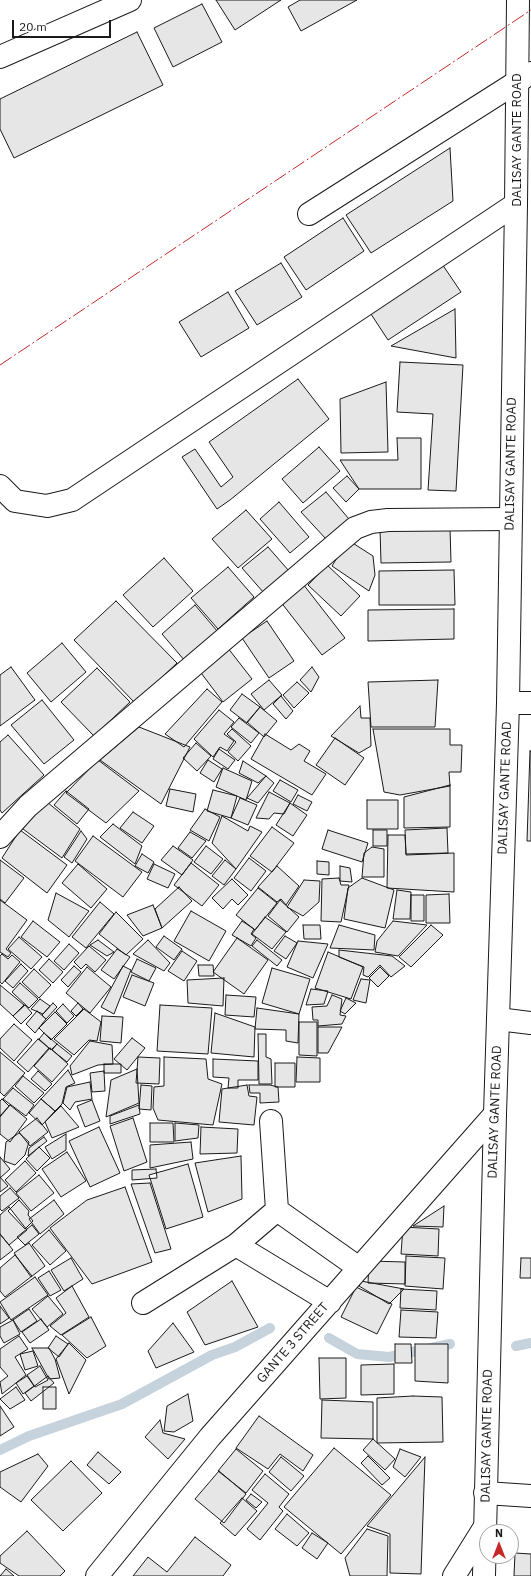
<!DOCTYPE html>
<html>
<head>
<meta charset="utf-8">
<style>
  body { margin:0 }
  #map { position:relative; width:531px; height:1576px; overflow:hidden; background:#fff; font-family:"IBM Plex Sans",sans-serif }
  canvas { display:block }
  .north { position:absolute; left:479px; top:1524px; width:40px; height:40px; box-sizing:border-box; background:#fff; border:1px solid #a3a3a3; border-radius:50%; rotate:0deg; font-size:11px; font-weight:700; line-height:16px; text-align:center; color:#1a1a1a }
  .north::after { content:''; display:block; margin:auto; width:14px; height:18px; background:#c62828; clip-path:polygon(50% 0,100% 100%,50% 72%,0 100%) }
  .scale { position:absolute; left:12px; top:20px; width:99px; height:18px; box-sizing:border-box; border:2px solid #1a1a1a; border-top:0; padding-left:5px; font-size:12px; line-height:14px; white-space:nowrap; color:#1a1a1a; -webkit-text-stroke:3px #fff; paint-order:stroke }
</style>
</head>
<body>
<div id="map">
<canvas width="531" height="1576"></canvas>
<div class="north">N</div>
<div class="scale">20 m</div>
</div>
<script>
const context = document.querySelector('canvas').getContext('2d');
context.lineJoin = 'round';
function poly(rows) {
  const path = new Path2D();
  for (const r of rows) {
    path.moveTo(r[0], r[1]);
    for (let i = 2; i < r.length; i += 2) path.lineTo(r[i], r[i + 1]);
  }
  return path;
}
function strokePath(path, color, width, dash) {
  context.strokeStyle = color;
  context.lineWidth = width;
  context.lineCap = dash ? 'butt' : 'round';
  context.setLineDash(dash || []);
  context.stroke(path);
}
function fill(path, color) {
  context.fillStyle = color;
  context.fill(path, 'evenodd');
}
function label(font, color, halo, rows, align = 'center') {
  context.font = font + ' "IBM Plex Sans",sans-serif';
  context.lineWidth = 3;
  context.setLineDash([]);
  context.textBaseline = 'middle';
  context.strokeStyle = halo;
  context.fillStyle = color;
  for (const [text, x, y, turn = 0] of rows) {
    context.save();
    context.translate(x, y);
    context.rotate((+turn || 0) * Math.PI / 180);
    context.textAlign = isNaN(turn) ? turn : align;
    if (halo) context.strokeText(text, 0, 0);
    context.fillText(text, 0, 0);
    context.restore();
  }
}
strokePath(poly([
  [329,1338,357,1354,389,1357,450,1344],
  [516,1346,531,1343],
  [0,1450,29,1436,122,1404,212,1355,235,1347,270,1328]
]), '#c6d2dc', 10);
const building = poly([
  [216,0,281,0,235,30,216,0],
  [300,0,357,0,301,31,288,7,300,0],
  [202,4,222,42,173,67,154,28,202,4],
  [137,32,163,85,14,158,0,129,0,99,137,32],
  [450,148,453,201,371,253,346,215,450,148],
  [343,218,364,251,306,290,284,257,343,218],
  [440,261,461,292,388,340,367,308,440,261],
  [281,263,302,297,257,325,235,291,281,263],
  [228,292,249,328,201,357,179,322,228,292],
  [455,309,456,358,391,346,455,309],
  [400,362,463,365,456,491,428,490,433,414,397,412,400,362],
  [298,379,329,419,230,500,217,509,182,457,195,449,221,487,233,477,209,442,298,379],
  [386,382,388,452,341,453,340,399,386,382],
  [397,438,421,438,421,489,359,489,340,460,398,460,397,438],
  [319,447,340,471,303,503,282,479,319,447],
  [347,476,359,489,346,502,333,488,347,476],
  [326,492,349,519,326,539,301,512,326,492],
  [279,502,309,537,290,553,260,519,279,502],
  [246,510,272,539,238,568,212,539,246,510],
  [450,528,451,562,381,563,380,529,450,528],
  [348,540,373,556,375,575,369,591,332,566,348,540],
  [268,547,289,571,264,593,242,568,268,547],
  [164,558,193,591,153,627,123,595,164,558],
  [327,565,360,596,341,616,308,585,327,565],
  [228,567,254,597,218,629,191,598,228,567],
  [454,570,455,605,379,605,379,571,454,570],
  [303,584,345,638,322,655,280,601,303,584],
  [116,601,177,663,135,703,74,640,116,601],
  [195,605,218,632,185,661,162,634,195,605],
  [454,609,454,639,368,641,368,610,454,609],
  [267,621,294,661,269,678,242,638,267,621],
  [62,643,86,672,51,702,27,673,62,643],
  [224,643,252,679,223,702,195,665,224,643],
  [11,667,35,700,0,726,0,675,11,667],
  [312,667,319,677,311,692,300,680,312,667],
  [97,668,130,702,94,736,61,702,97,668],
  [269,680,282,695,264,710,251,694,269,680],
  [438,680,435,727,371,727,368,682,438,680],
  [297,682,309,693,294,708,283,695,297,682],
  [207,689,222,702,184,747,165,734,207,689],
  [242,694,260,707,247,723,230,710,242,694],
  [281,696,293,711,286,719,273,704,281,696],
  [42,700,74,740,44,764,11,725,42,700],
  [360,706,361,718,370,718,371,746,359,753,331,736,360,706],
  [260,707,277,721,264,737,247,722,260,707],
  [219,710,234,722,224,734,234,741,227,751,220,747,213,757,194,739,219,710],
  [239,718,259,733,251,743,231,727,239,718],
  [139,727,190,747,161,804,100,760,139,727],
  [232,729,251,746,238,761,228,752,236,742,227,734,232,729],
  [373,729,450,729,450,745,462,745,461,772,449,772,450,786,400,795,384,792,373,729],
  [265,734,291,750,299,744,310,751,304,761,326,774,312,795,251,759,265,734],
  [8,735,44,775,2,813,0,810,0,742,8,735],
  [335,738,364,758,345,785,316,765,335,738],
  [196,743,211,756,197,771,183,758,196,743],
  [219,749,235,760,228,769,213,759,219,749],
  [530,751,531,751,531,841,527,841,530,751],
  [98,760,139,791,106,823,66,793,98,760],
  [208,760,222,769,214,782,200,773,208,760],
  [243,761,266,776,258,783,239,773,243,761],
  [223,768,252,781,246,800,216,787,223,768],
  [266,776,274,783,258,803,247,798,266,776],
  [280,780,298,790,291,802,273,791,280,780],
  [450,785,450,827,404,828,404,797,450,785],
  [170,789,196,794,193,812,166,806,170,789],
  [213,790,237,796,231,818,207,811,213,790],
  [66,791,89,809,77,824,54,805,66,791],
  [269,792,290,803,284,814,274,813,269,819,256,818,269,792],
  [298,795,312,802,307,811,293,804,298,795],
  [240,798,257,805,248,825,231,818,240,798],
  [367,800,398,800,398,829,367,829,367,800],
  [47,802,80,829,62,858,19,826,47,802],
  [290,803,307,815,293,836,276,825,290,803],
  [205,809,220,817,209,841,190,830,205,809],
  [133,812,154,826,142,843,120,828,133,812],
  [222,816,248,831,250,826,262,832,236,869,212,843,222,816],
  [113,824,142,846,135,864,100,837,113,824],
  [272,827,294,843,272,872,250,856,272,827],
  [447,828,448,853,406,854,405,830,447,828],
  [20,830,67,865,47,893,2,858,20,830],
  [328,830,368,843,362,862,322,849,328,830],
  [373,830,387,830,387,846,373,846,373,830],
  [81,831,87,839,72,863,64,857,81,831],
  [190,832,206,841,192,858,178,848,190,832],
  [388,835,405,835,406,855,454,853,454,892,387,888,388,835],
  [93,836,142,872,123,897,75,861,93,836],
  [173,846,193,860,182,875,161,860,173,846],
  [206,846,223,859,211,874,194,862,206,846],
  [372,847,384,849,384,877,362,877,364,853,372,847],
  [142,854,154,862,148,873,135,866,142,854],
  [249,858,266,871,251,891,234,878,249,858],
  [0,860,24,878,5,903,0,899,0,860],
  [225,860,236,869,224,885,212,876,225,860],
  [317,861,329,862,329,875,317,874,317,861],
  [191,863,219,885,202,906,174,885,191,863],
  [78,864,107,889,91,908,62,883,78,864],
  [154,864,175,874,168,888,147,879,154,864],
  [277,866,299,886,286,905,281,899,277,902,258,887,277,866],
  [340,866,350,868,352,882,340,881,340,866],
  [339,878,341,885,349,885,341,922,321,921,322,879,339,878],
  [362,878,394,890,385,928,344,919,348,888,362,878],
  [232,879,248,895,238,905,232,899,223,909,212,898,232,879],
  [304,880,320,881,319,902,303,916,287,907,304,880],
  [179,887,192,901,162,928,155,909,179,887],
  [258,888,277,903,255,930,236,915,258,888],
  [397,890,411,892,410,919,393,919,397,890],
  [56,893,89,911,69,937,48,920,56,893],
  [449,894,450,923,426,923,426,895,449,894],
  [411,895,424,895,424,921,411,921,411,895],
  [0,900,27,920,6,949,11,953,8,957,0,952,0,900],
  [280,900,299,917,287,932,268,916,280,900],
  [100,902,114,914,86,948,72,937,100,902],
  [153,905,162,928,143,936,127,915,153,905],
  [191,911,226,931,209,961,174,941,191,911],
  [116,912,143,939,126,955,99,934,116,912],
  [265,917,286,932,272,949,252,934,265,917],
  [33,921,60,942,47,957,21,937,33,921],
  [242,921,254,929,251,934,256,938,251,946,232,935,242,921],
  [393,921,427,925,398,956,375,952,377,941,393,921],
  [303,925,320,925,321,939,304,939,303,925],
  [339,925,375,935,374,950,330,948,339,925],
  [431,925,443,935,411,967,399,957,431,925],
  [164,936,182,949,174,960,156,947,164,936],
  [285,936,297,943,286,959,274,951,285,936],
  [19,937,42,957,31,969,8,949,19,937],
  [237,938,268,960,244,994,213,972,237,938],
  [98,940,114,952,107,956,90,945,98,940],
  [148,940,170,963,164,971,133,954,148,940],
  [257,940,282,960,277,966,252,946,257,940],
  [298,941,328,944,313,978,287,967,298,941],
  [69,944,79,953,64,970,54,961,69,944],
  [89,946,106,960,95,972,86,964,81,969,74,962,89,946],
  [117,949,130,957,114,979,101,970,117,949],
  [339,950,392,956,405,966,391,977,380,965,368,977,363,975,364,967,339,957,339,950],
  [182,951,197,961,184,981,168,971,182,951],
  [328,952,363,967,351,999,315,988,328,952],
  [2,954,8,959,12,955,20,962,2,984,0,982,0,956,2,954],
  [49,959,63,972,53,983,39,970,49,959],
  [137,959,156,968,149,981,131,972,137,959],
  [21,964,28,971,13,988,5,981,21,964],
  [198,965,213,965,214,976,199,976,198,965],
  [74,966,81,972,68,987,61,980,74,966],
  [123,966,131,970,114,1014,101,1007,123,966],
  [87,967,111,987,90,1013,66,993,87,967],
  [380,967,389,976,378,987,369,978,380,967],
  [272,968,310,979,299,1014,262,1003,272,968],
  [34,969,51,985,39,998,22,982,34,969],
  [132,975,154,983,145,1006,123,997,132,975],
  [224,978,223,1006,188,1003,187,980,224,978],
  [361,979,370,980,366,1003,353,1000,361,979],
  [20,983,38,999,29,1008,12,992,20,983],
  [0,985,24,1005,13,1016,0,1004,0,985],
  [311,989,328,991,324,1004,306,1005,311,989],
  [226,995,256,997,254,1017,225,1015,226,995],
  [332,995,342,999,340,1015,346,1016,342,1024,318,1026,318,1020,313,1020,312,1007,327,1006,332,995],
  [346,998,356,1003,345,1014,340,1011,346,998],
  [40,999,50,1006,43,1014,31,1009,40,999],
  [53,1003,57,1007,46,1019,42,1015,53,1003],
  [78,1003,83,1009,76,1016,71,1011,78,1003],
  [63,1004,74,1016,67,1023,56,1011,63,1004],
  [25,1005,32,1013,21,1024,13,1016,25,1005],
  [160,1005,212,1008,208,1054,157,1051,160,1005],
  [257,1008,299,1014,298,1043,286,1041,286,1030,255,1029,257,1008],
  [84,1009,101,1022,97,1041,89,1040,74,1055,54,1039,84,1009],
  [37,1011,46,1019,35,1033,26,1024,37,1011],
  [55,1012,67,1024,51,1040,39,1028,55,1012],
  [215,1013,255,1027,254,1057,211,1053,215,1013],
  [102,1016,123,1017,121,1043,100,1041,102,1016],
  [299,1022,317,1022,317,1056,299,1055,299,1022],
  [14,1024,32,1040,14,1061,0,1048,0,1039,14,1024],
  [318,1027,342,1027,328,1053,318,1053,318,1027],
  [44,1033,57,1044,51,1050,39,1039,44,1033],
  [258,1034,266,1034,266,1057,271,1059,272,1084,259,1084,258,1034],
  [132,1038,145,1048,127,1070,114,1059,132,1038],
  [38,1039,49,1048,28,1072,17,1062,38,1039],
  [90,1041,112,1045,113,1064,98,1065,72,1075,70,1066,90,1041],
  [57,1044,72,1056,67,1062,52,1050,57,1044],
  [50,1048,68,1064,52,1082,34,1066,50,1048],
  [0,1052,25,1073,4,1096,0,1092,0,1052],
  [138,1057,160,1058,159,1084,136,1083,138,1057],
  [164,1057,206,1059,208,1079,222,1084,213,1125,158,1120,153,1108,154,1087,164,1086,164,1057],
  [297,1057,320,1058,320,1082,296,1082,297,1057],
  [213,1059,258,1061,258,1080,238,1080,238,1088,228,1088,229,1078,213,1077,213,1059],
  [275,1063,295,1063,295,1087,275,1087,275,1063],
  [104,1064,121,1064,121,1073,104,1073,104,1064],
  [137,1069,139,1103,106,1117,111,1080,137,1069],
  [68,1070,75,1083,66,1087,62,1104,55,1111,41,1099,68,1070],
  [38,1071,52,1084,45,1091,31,1079,38,1071],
  [104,1071,105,1091,92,1092,90,1073,104,1071],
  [23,1076,44,1093,34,1103,15,1086,23,1076],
  [90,1082,92,1099,75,1102,70,1110,63,1103,67,1087,90,1082],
  [141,1085,152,1086,151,1110,139,1109,141,1085],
  [247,1085,249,1096,257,1097,254,1125,219,1122,222,1089,247,1085],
  [249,1085,270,1085,278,1087,279,1102,260,1103,260,1093,250,1093,249,1085],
  [13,1088,34,1105,26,1116,3,1099,13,1088],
  [2,1099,9,1106,0,1116,0,1101,2,1099],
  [41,1099,55,1111,42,1125,29,1113,41,1099],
  [92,1100,100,1121,85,1127,77,1106,92,1100],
  [10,1105,27,1119,10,1142,0,1134,0,1117,10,1105],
  [139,1105,140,1114,110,1124,110,1116,139,1105],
  [61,1106,79,1127,52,1138,45,1122,61,1106],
  [37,1118,48,1132,30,1146,19,1132,37,1118],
  [133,1118,147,1162,124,1171,110,1126,133,1118],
  [150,1123,173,1123,174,1142,150,1142,150,1123],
  [175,1123,199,1125,198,1138,175,1141,175,1123],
  [99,1127,120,1173,90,1187,69,1141,99,1127],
  [201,1127,238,1129,237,1153,200,1154,201,1127],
  [19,1133,29,1142,25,1155,15,1165,4,1161,6,1142,19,1133],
  [66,1134,66,1150,52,1159,45,1147,66,1134],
  [44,1137,47,1141,28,1156,29,1148,44,1137],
  [191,1142,193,1159,150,1168,150,1145,191,1142],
  [39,1147,50,1158,37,1171,26,1159,39,1147],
  [67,1152,86,1181,61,1197,42,1169,67,1152],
  [241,1156,242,1199,208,1212,195,1163,241,1156],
  [0,1157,10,1169,0,1178,0,1157],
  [25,1161,36,1173,16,1192,5,1180,25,1161],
  [188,1164,203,1217,166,1229,149,1175,188,1164],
  [156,1169,157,1178,132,1180,132,1170,156,1169],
  [39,1175,54,1193,31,1211,16,1193,39,1175],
  [0,1177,8,1186,0,1192,0,1177],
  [150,1183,171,1249,155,1253,131,1184,150,1183],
  [125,1187,152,1262,92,1284,50,1228,87,1200,125,1187],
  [10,1188,19,1198,2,1211,0,1209,0,1196,10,1188],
  [19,1200,29,1211,28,1215,33,1221,25,1229,8,1211,19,1200],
  [54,1200,64,1214,40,1234,29,1219,54,1200],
  [444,1206,443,1227,413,1226,444,1206],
  [9,1207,27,1230,9,1245,0,1234,0,1215,9,1207],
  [32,1225,39,1234,25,1245,17,1237,32,1225],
  [403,1227,439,1229,438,1256,401,1254,403,1227],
  [49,1230,66,1251,50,1265,32,1245,49,1230],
  [0,1234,13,1250,0,1260,0,1234],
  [29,1243,45,1266,31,1277,14,1253,29,1243],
  [15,1255,32,1276,5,1297,0,1291,0,1268,15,1255],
  [406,1256,445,1258,443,1289,405,1286,406,1256],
  [71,1258,83,1279,64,1291,51,1270,71,1258],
  [521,1258,531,1258,531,1278,520,1278,521,1258],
  [369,1261,405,1262,405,1284,368,1283,369,1261],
  [49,1271,61,1290,50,1296,38,1278,49,1271],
  [35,1277,48,1295,11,1320,0,1302,35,1277],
  [232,1281,258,1327,205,1345,187,1312,232,1281],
  [361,1281,404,1289,389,1304,359,1286,361,1281],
  [72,1286,89,1317,61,1335,50,1326,66,1313,56,1298,72,1286],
  [356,1287,392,1304,377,1334,341,1317,356,1287],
  [401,1289,437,1291,436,1310,400,1308,401,1289],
  [48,1296,63,1314,47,1327,32,1309,48,1296],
  [0,1306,9,1318,0,1324,0,1306],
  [29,1309,37,1321,21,1332,13,1320,29,1309],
  [401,1310,438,1312,436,1338,399,1337,401,1310],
  [91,1317,106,1346,87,1358,62,1335,91,1317],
  [41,1319,49,1330,30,1343,22,1332,41,1319],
  [13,1320,20,1334,4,1343,0,1336,0,1327,13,1320],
  [173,1323,194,1352,156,1368,148,1351,173,1323],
  [19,1336,28,1349,15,1357,26,1375,2,1394,0,1382,8,1376,0,1367,0,1349,19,1336],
  [56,1336,68,1344,59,1357,48,1348,56,1336],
  [69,1343,86,1360,69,1394,56,1359,69,1343],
  [395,1344,411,1344,412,1363,395,1363,395,1344],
  [415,1344,448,1344,448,1383,415,1381,415,1344],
  [32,1348,49,1348,55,1359,60,1378,49,1379,32,1348],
  [33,1351,38,1366,25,1370,20,1354,33,1351],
  [319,1358,346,1358,346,1398,320,1399,319,1358],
  [394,1364,394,1394,361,1395,361,1365,394,1364],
  [40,1366,48,1380,35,1387,27,1375,40,1366],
  [27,1376,34,1386,23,1394,16,1383,27,1376],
  [48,1376,54,1383,31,1401,25,1393,48,1376],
  [16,1387,25,1400,10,1409,0,1399,16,1387],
  [43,1387,56,1387,56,1409,43,1409,43,1387],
  [188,1394,193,1421,174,1432,164,1431,167,1406,188,1394],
  [413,1396,442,1397,443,1442,377,1443,377,1398,413,1396],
  [322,1400,373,1402,373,1439,321,1438,322,1400],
  [0,1406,14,1427,0,1436,0,1406],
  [259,1416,313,1455,303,1471,280,1454,268,1469,236,1448,259,1416],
  [160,1420,163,1433,185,1439,168,1459,145,1437,160,1420],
  [373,1439,395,1459,385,1470,363,1450,373,1439],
  [334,1448,391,1495,341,1554,284,1507,334,1448],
  [236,1449,263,1471,246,1493,218,1471,236,1449],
  [400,1449,421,1457,405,1477,393,1467,400,1449],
  [98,1452,121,1472,109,1484,87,1465,98,1452],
  [38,1454,48,1466,21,1502,0,1487,0,1472,38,1454],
  [368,1456,390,1478,382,1485,361,1463,368,1456],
  [281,1457,304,1476,291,1491,269,1472,281,1457],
  [425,1457,421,1574,390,1573,390,1534,367,1526,425,1457],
  [71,1461,102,1493,63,1531,31,1500,71,1461],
  [219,1471,246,1494,224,1523,195,1499,219,1471],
  [265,1474,289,1494,279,1507,283,1511,260,1540,247,1529,268,1503,252,1490,265,1474],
  [251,1494,262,1502,256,1508,246,1500,251,1494],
  [242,1498,257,1511,235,1536,220,1523,242,1498],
  [287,1514,309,1533,297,1546,275,1529,287,1514],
  [367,1529,388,1536,387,1576,350,1576,345,1558,367,1529],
  [27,1531,65,1571,60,1576,19,1576,0,1563,0,1556,27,1531],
  [312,1533,328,1543,317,1559,302,1548,312,1533],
  [195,1537,231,1565,223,1576,133,1576,148,1557,167,1572,195,1537],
  [515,1553,531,1554,531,1576,514,1576,515,1553],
  [6,1569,14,1576,0,1576,6,1569]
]);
fill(building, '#e6e6e6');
strokePath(building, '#1a1a1a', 1);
const minor = poly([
  [0,57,130,0],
  [309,214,531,73],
  [0,486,15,501,47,506,72,500,516,204],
  [508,703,531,703],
  [0,837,28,806,355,528,371,522,388,520,510,519],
  [498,1019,531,1023],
  [277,1210,359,1268],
  [236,1245,330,1302],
  [143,1303,236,1245,277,1210,271,1121],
  [485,1493,531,1496],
  [97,1576,210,1437,495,1114],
  [454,1576,484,1528]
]);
const major = poly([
  [484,1576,495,1114,508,703,516,204,518,0]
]);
strokePath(minor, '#1a1a1a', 24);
strokePath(major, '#1a1a1a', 24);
strokePath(minor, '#fff', 22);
strokePath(major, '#fff', 22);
strokePath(poly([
  [0,365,531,10]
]), '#c62828', 1, [14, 3, 2, 3]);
label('13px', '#1a1a1a', '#fff', [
  ["DALISAY GANTE ROAD",517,140,-90],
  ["DALISAY GANTE ROAD",511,464,-89],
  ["DALISAY GANTE ROAD",505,788,-88],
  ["DALISAY GANTE ROAD",495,1112,-88],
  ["GANTE 3 STREET",293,1343,-49],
  ["DALISAY GANTE ROAD",487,1436,-89]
]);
</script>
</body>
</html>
